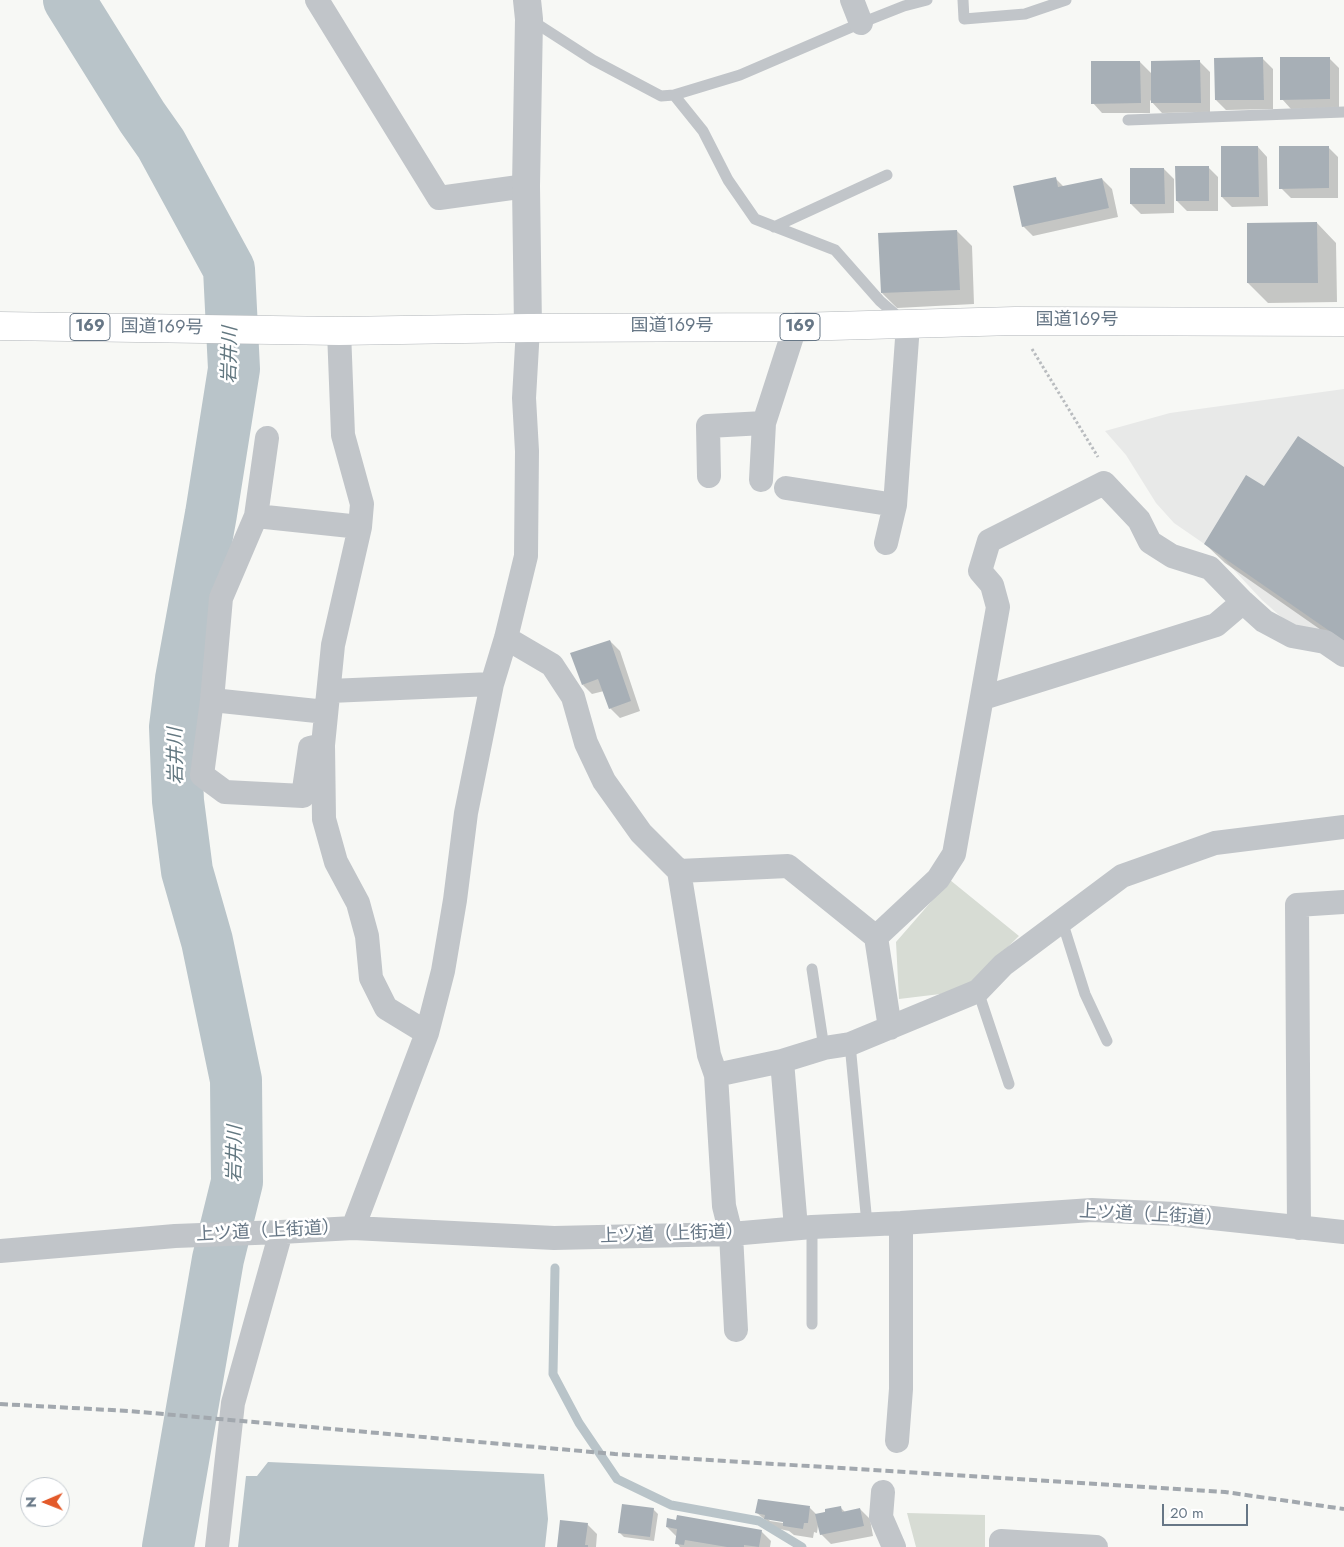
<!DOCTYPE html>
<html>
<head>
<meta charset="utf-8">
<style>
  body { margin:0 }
  #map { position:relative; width:1344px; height:1547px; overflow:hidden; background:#f7f8f5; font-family:Jost,sans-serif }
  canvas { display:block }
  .north { position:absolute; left:20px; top:1477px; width:50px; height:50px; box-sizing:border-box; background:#fff; border:1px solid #c2c9cf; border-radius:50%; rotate:269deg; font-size:14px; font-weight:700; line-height:20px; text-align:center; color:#677786 }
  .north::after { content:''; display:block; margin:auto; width:18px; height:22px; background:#e35a2a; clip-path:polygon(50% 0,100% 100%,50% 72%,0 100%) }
  .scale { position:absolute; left:1162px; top:1504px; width:86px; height:22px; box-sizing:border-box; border:2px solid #677786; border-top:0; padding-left:6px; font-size:15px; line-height:18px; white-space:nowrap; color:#677786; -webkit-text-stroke:4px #fff; paint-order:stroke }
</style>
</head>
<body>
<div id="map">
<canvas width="1344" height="1547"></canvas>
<div class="north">N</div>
<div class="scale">20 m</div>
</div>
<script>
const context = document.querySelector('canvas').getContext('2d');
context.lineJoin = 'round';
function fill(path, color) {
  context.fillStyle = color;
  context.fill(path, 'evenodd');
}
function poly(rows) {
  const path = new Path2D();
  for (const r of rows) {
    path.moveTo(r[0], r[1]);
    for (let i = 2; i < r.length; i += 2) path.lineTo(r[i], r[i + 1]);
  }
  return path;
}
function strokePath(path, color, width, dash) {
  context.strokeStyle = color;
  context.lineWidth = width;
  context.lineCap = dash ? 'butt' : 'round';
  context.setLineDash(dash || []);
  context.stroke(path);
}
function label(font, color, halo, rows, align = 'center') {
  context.font = font + ' Jost,"Noto Sans JP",sans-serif';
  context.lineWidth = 5;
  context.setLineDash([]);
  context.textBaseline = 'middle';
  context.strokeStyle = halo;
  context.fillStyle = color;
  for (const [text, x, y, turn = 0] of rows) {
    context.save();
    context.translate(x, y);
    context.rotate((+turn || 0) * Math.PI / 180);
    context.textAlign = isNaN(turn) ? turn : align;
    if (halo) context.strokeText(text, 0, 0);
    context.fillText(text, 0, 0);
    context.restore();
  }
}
fill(poly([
  [1344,389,1344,640,1288,623,1262,600,1219,554,1174,523,1156,503,1126,455,1105,431,1170,413]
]), '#e8e9e8');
fill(poly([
  [950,880,1019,936,973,981,957,992,899,999,896,942],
  [907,1513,985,1515,985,1547,916,1547]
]), '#d7dcd4');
fill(poly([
  [268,1462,544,1474,548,1519,545,1547,238,1547,246,1476,257,1476]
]), '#b9c4c9');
fill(poly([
  [1329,58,1339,68,1339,108,1291,109,1282,99],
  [1263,59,1273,69,1273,109,1226,110,1216,100],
  [1140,62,1152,74,1200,62,1210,72,1210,112,1162,113,1150,100,1150,113,1102,113,1093,103],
  [1258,147,1267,157,1268,206,1232,207,1222,197],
  [1328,147,1338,157,1338,198,1291,198,1281,188],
  [1208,167,1218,177,1218,211,1187,211,1177,201],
  [1164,169,1174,179,1174,213,1141,214,1131,204],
  [1055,178,1064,187,1102,179,1112,189,1118,217,1033,236,1023,226],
  [1317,223,1336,243,1337,302,1268,303,1248,283],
  [957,231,972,246,974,304,897,308,882,293],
  [1344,468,1344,646,1225,563,1205,544,1264,487],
  [610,641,620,651,640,711,620,718,610,708,604,691,592,694,583,685],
  [809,1507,817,1515,840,1507,845,1512,860,1509,870,1519,873,1536,831,1544,821,1534,818,1525,817,1533,814,1532,813,1538,794,1535,789,1531,775,1528,757,1513],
  [767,1518,790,1522,789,1524,770,1521],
  [653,1509,658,1514,654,1541,624,1537,619,1532],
  [587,1524,597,1534,596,1547,558,1547],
  [667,1527,761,1531,771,1541,770,1547,680,1547,677,1543,677,1537]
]), '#0003');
strokePath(poly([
  [555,1268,553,1374,579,1423,617,1479,671,1505,759,1521,802,1547]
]), '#b9c4c9', 9);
strokePath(poly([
  [69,0,142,117,161,144,229,269,234,369,211,514,181,679,175,727,178,801,187,871,207,941,236,1080,237,1182,218,1259,168,1547]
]), '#b9c4c9', 52);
fill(poly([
  [1263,57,1264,100,1215,100,1214,58],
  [1280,57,1330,57,1330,99,1280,100],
  [1200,60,1201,103,1151,103,1151,61],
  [1091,61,1140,61,1141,103,1091,104],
  [1221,146,1258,146,1259,197,1221,197],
  [1279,146,1329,146,1329,188,1279,189],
  [1175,166,1209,166,1209,201,1176,201],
  [1130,168,1164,168,1165,204,1130,204],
  [1056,177,1058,187,1102,178,1109,208,1022,227,1013,186],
  [1317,222,1318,283,1247,283,1247,223],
  [957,230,960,290,881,293,878,233],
  [1298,436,1344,467,1344,641,1204,544,1246,475,1264,486],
  [610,640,631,701,609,709,598,679,582,685,570,653],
  [758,1499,810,1506,808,1523,804,1523,803,1529,783,1526,783,1522,764,1519,765,1515,755,1513],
  [622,1504,654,1508,650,1537,618,1533],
  [841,1506,842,1512,860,1508,864,1526,820,1535,815,1514,825,1512,825,1509],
  [677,1515,762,1530,759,1547,744,1545,744,1547,727,1547,685,1540,684,1545,675,1544,677,1529,666,1527,667,1518,676,1520],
  [560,1520,588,1523,585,1545,588,1545,588,1547,557,1547]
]), '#a7afb6');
const trunk = poly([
  [0,326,339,331,528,328,795,327,1015,321,1344,322]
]);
strokePath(trunk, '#b2b6ba', 29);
strokePath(poly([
  [1032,349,1098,457]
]), '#b9bcbf', 3, [2.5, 2.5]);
strokePath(poly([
  [963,0,964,19,1025,14,1066,0],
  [531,20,593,60,661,96,674,95,703,131,728,180,755,219,835,250,880,301,903,321],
  [674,95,740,75,861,23,904,6,927,0],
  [1128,120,1344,112],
  [774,227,887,175],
  [1062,921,1085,994,1107,1041],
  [812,969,824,1048],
  [978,991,1009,1084],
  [850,1044,867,1224],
  [812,1324,812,1227]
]), '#c1c5c9', 11);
strokePath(poly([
  [317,0,439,198,526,186],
  [852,0,861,23],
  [339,331,343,435,362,504,360,527,333,645,323,745,324,819,336,862,358,903,367,936,371,978,386,1008,427,1033],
  [709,476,708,426,764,423],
  [761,480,764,423,795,327],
  [786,488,895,505],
  [256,516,267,438],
  [886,543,895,505,908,325],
  [506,638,552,665,573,697,586,743,604,781,641,833,679,871,709,1055,716,1075,724,1206,731,1234,736,1330],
  [330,691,492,684],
  [983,698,1216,625,1243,602],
  [212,700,221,598,256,516,360,527],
  [319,746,310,748,303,796,225,792,202,775,212,700,326,712],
  [679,871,788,866,876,937,890,1028],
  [876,937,938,879,954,854,998,607,992,585,980,571,989,541,1104,483,1139,520,1150,542,1172,556,1210,568,1243,602,1264,621,1292,636,1325,642,1344,655],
  [782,1061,796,1228],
  [716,1075,782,1061,824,1048,850,1044,978,991,1003,965,1122,876,1215,843,1344,827],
  [353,1228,427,1033,443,971,455,900,466,813,492,684,506,638,526,556,527,451,524,398,528,328],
  [1299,1228,1297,905,1344,902],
  [0,1251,175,1236,281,1232,353,1228,554,1238,731,1234,812,1227,901,1223,1092,1210,1175,1214,1344,1232],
  [897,1441,901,1389,901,1223],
  [883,1492,881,1517,894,1547],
  [217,1547,233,1403,281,1232],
  [1001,1547,1001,1541,1096,1547]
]), '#c1c5c9', 24);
strokePath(poly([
  [527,0,529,19,526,186,528,328]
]), '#c1c5c9', 28);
strokePath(trunk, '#fff', 28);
strokePath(poly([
  [0,1404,129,1411,615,1454,1225,1492,1344,1509]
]), '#a2a8ae', 4, [8, 4]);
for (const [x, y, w] of [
  [90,327,40],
  [800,327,40]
]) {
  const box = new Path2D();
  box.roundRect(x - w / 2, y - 13.5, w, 27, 4);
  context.fillStyle = '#fff';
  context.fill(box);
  strokePath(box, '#677786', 1);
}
label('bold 16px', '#677786', null, [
  ["169",90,327],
  ["169",800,327]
]);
label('18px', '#677786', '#fff', [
  ["国道169号",1077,321],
  ["国道169号",672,327],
  ["国道169号",162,328,1],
  ["上ツ道（上街道）",1151,1216,3],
  ["上ツ道（上街道）",268,1232,-3],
  ["上ツ道（上街道）",672,1235,-2]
]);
label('italic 19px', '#637881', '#fff', [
  ["岩井川",231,355,-89],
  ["岩井川",177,756,-91],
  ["岩井川",236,1154,-89]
]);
</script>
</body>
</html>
